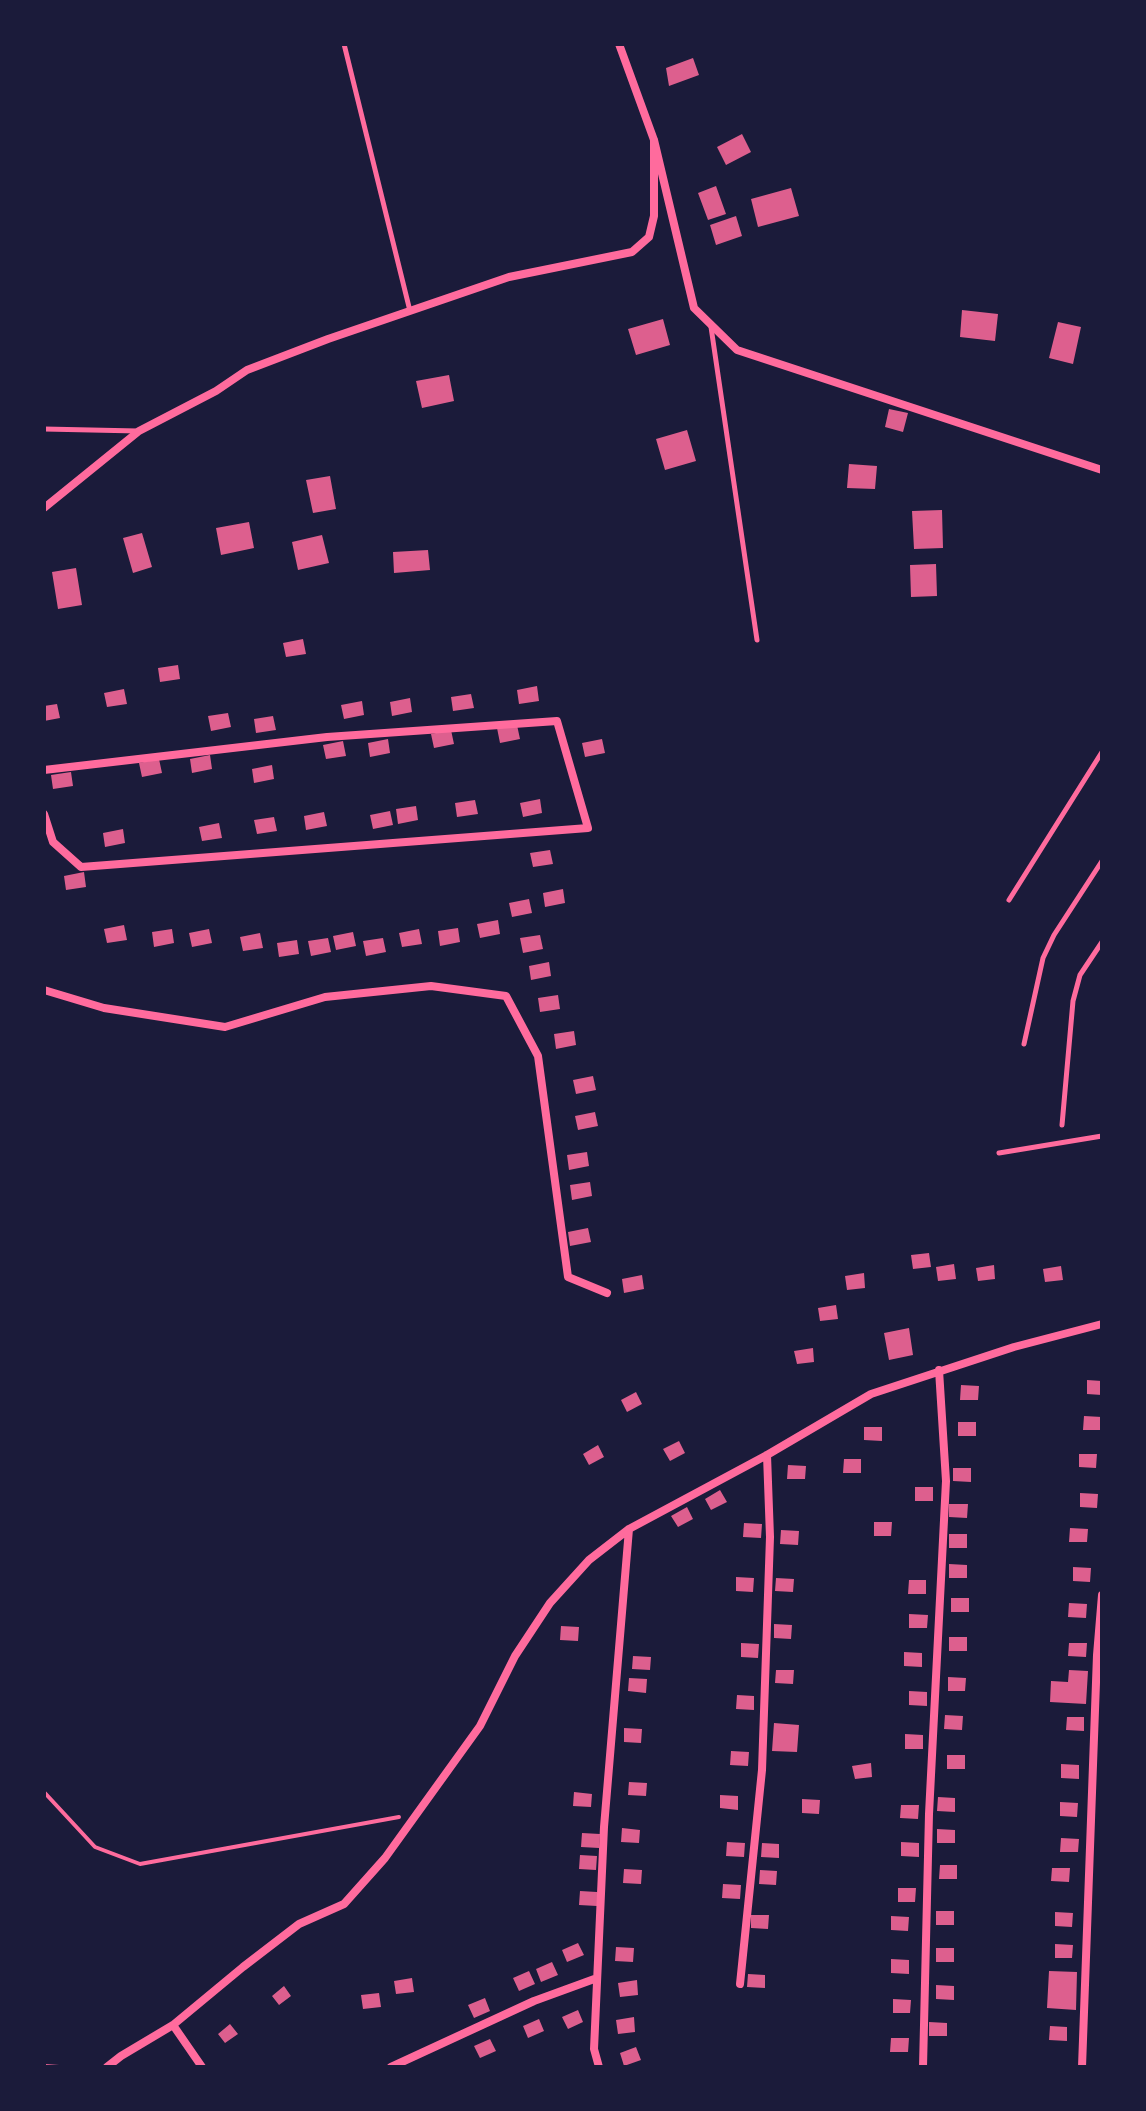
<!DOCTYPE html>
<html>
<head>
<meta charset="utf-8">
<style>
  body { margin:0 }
  #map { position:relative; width:1146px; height:2111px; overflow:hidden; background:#1b1b3a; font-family:"Noto Sans",sans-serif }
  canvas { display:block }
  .frame { position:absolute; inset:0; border:46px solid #1b1b3a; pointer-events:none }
</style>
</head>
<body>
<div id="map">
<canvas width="1146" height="2111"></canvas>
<div class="frame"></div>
</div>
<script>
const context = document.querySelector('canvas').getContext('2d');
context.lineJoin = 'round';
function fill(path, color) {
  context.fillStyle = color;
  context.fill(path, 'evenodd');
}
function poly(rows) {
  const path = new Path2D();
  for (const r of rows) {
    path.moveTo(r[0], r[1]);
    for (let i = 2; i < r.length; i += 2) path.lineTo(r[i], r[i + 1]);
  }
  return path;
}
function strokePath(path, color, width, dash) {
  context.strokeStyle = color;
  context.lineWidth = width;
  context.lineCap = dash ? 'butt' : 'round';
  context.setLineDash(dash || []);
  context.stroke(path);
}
fill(poly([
  [693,58,699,75,669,86,666,68],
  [742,134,751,152,726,165,717,147],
  [716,186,726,214,708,220,698,193],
  [791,188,799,216,758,227,751,199],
  [736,216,742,236,716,245,710,225],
  [962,310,998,314,995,341,960,337],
  [663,319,670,345,636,355,628,329],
  [1058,322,1081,327,1073,364,1049,358],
  [449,375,454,401,422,408,416,381],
  [889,409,908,413,903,432,885,427],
  [687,430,696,461,665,470,656,439],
  [849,464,877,466,875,489,847,488],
  [330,476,336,509,313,513,306,480],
  [942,510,943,548,914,549,912,511],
  [249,522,254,548,221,555,216,528],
  [142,533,152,567,133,573,123,538],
  [322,535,329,563,298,570,292,542],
  [428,550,430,570,394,573,393,552],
  [936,564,937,596,911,597,910,565],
  [76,568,82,605,58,609,52,572],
  [303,639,306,654,286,657,283,643],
  [178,665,180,679,160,682,158,668],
  [537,686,539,701,519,704,517,690],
  [124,689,127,704,107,707,104,693],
  [471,694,474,708,453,711,451,697],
  [410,698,412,712,392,716,390,702],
  [362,701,364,715,344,719,341,705],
  [57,704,60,718,44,721,44,706],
  [228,713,231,727,211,731,208,716],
  [273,716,276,730,256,733,254,719],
  [517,725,520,739,500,743,497,728],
  [451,730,454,744,434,748,431,734],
  [388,739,390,753,370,757,368,743],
  [602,739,605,753,585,757,582,743],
  [343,741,346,756,326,759,323,745],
  [210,755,212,769,192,773,190,759],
  [159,759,162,773,142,777,139,763],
  [272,765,274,779,254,783,252,769],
  [71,772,73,786,53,789,51,775],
  [540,799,542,813,523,817,520,803],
  [475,800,478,814,457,817,455,803],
  [416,806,418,820,398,824,396,809],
  [390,811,393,825,373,829,370,815],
  [324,812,327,826,306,830,304,816],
  [274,817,277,831,257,834,254,820],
  [219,823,222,838,202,841,199,827],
  [123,829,125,843,105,847,103,833],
  [550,850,553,864,533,867,530,853],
  [84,872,86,887,66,890,64,876],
  [563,889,565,903,545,907,543,893],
  [529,899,532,913,512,917,509,903],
  [498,920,500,934,480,938,477,924],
  [124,925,127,940,107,943,104,929],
  [458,928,460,942,440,946,438,931],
  [172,929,174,943,154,947,152,932],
  [209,929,212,943,192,947,189,933],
  [419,929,422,944,402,947,399,933],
  [353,932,356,946,336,950,333,936],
  [260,933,263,948,243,951,240,937],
  [540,935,543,949,523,953,520,938],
  [328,938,331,952,311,956,308,941],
  [383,938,386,952,366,956,363,941],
  [297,940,299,954,279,957,277,943],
  [549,962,551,976,531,980,529,966],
  [558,995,560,1009,540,1012,538,998],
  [574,1031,576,1045,556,1049,554,1034],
  [593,1076,596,1090,576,1094,573,1080],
  [595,1112,598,1126,578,1130,575,1116],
  [587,1152,589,1166,569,1170,567,1155],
  [590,1182,592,1196,572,1200,570,1185],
  [588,1228,591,1242,570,1246,568,1232],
  [929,1253,931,1267,913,1269,911,1255],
  [954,1264,956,1279,938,1281,936,1267],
  [994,1265,995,1279,978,1281,976,1268],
  [1061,1266,1063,1280,1045,1282,1043,1269],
  [864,1273,865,1288,847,1290,845,1276],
  [642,1275,644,1289,624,1293,622,1279],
  [836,1305,838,1319,820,1321,818,1308],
  [909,1328,913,1355,889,1360,884,1333],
  [813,1348,814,1362,797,1364,794,1351],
  [1087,1380,1102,1381,1102,1395,1087,1394],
  [961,1385,979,1386,978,1400,960,1400],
  [636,1392,642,1404,627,1412,621,1400],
  [1084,1416,1102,1417,1101,1430,1083,1430],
  [958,1422,976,1422,976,1436,958,1436],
  [864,1427,882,1427,882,1441,864,1440],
  [679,1441,685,1453,670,1461,663,1449],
  [598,1445,604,1457,589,1465,583,1454],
  [1079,1454,1097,1454,1096,1468,1079,1467],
  [844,1459,861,1459,861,1473,843,1473],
  [788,1465,806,1466,805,1479,787,1479],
  [953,1468,971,1468,971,1482,953,1481],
  [915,1487,933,1487,933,1501,915,1501],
  [720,1490,727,1502,711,1510,705,1499],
  [1080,1493,1098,1494,1097,1508,1080,1507],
  [949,1504,968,1504,967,1518,949,1517],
  [687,1507,693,1519,678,1527,671,1516],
  [874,1522,892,1522,891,1536,874,1536],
  [744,1523,762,1524,761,1538,743,1537],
  [1070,1528,1088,1529,1087,1542,1069,1542],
  [781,1530,799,1531,798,1545,780,1544],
  [949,1534,967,1534,967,1548,949,1548],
  [949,1564,967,1565,967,1578,949,1578],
  [1073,1567,1091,1568,1090,1582,1073,1581],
  [736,1577,754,1578,753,1592,736,1591],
  [776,1578,794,1579,793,1592,775,1591],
  [909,1580,926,1580,926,1594,908,1594],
  [951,1598,969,1598,969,1612,951,1612],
  [1069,1603,1087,1604,1086,1618,1068,1617],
  [909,1614,928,1615,927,1628,909,1628],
  [774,1624,792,1625,791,1639,774,1638],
  [561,1626,579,1627,578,1641,560,1640],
  [949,1637,967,1637,967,1651,949,1651],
  [741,1643,759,1644,758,1658,741,1657],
  [1069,1643,1087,1643,1086,1657,1068,1656],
  [904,1652,922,1653,922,1667,904,1666],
  [633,1656,651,1657,650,1670,632,1669],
  [776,1670,794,1670,793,1684,775,1683],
  [1069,1670,1088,1671,1086,1704,1050,1702,1051,1681,1068,1682],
  [948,1677,966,1678,965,1691,948,1691],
  [629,1678,647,1679,646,1693,628,1691],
  [909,1691,927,1692,927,1706,909,1705],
  [737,1695,754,1696,754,1710,736,1709],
  [945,1715,963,1716,962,1730,944,1729],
  [1067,1717,1084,1717,1084,1731,1066,1730],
  [774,1723,799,1725,797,1752,772,1751],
  [624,1728,642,1729,641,1743,624,1742],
  [905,1734,923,1735,923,1749,905,1749],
  [731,1751,749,1752,748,1766,730,1765],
  [947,1755,965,1755,965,1769,947,1769],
  [871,1763,872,1777,855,1779,852,1766],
  [1061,1764,1079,1765,1079,1779,1061,1778],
  [629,1782,647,1783,646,1796,628,1795],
  [574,1792,592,1794,591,1807,573,1806],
  [720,1795,738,1796,738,1810,720,1808],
  [938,1797,955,1798,955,1812,937,1811],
  [802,1799,820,1800,819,1814,802,1813],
  [1060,1802,1078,1803,1077,1817,1060,1816],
  [901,1805,919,1805,918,1819,900,1818],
  [622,1828,640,1830,639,1843,621,1842],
  [937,1829,955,1830,955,1843,937,1843],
  [582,1833,600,1834,599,1848,581,1847],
  [1061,1838,1079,1839,1078,1852,1060,1852],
  [727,1842,745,1843,744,1857,726,1856],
  [901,1842,919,1843,919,1857,901,1856],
  [762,1843,779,1844,779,1858,761,1857],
  [580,1855,597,1856,596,1870,579,1869],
  [940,1865,957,1865,957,1879,939,1879],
  [1052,1868,1070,1868,1069,1882,1051,1881],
  [624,1869,642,1870,641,1884,623,1883],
  [760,1870,777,1871,776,1885,759,1884],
  [723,1884,741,1885,740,1899,722,1898],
  [898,1888,916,1888,915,1902,898,1902],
  [580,1891,597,1892,597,1906,579,1905],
  [936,1911,954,1911,954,1925,936,1925],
  [1055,1912,1073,1913,1072,1927,1055,1926],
  [751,1915,769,1915,768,1929,751,1928],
  [891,1916,909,1917,908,1931,891,1930],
  [578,1943,584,1955,567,1962,562,1950],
  [1055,1944,1073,1945,1072,1958,1055,1958],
  [616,1947,634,1948,633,1962,615,1961],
  [936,1948,954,1948,954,1962,936,1962],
  [891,1959,909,1960,909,1974,891,1973],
  [552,1962,558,1975,541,1982,536,1969],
  [529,1971,535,1984,519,1991,513,1978],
  [1049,1971,1077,1972,1076,2010,1047,2008],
  [748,1974,765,1975,765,1988,747,1987],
  [412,1978,414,1992,396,1994,394,1981],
  [637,1980,638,1995,620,1997,618,1983],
  [936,1985,954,1986,954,2000,936,1999],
  [284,1986,291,1996,279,2005,272,1996],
  [379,1993,381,2007,363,2009,361,1995],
  [485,1998,490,2011,474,2018,468,2005],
  [893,1999,911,2000,910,2013,893,2013],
  [578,2010,583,2022,568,2029,562,2017],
  [634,2017,635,2032,618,2034,616,2020],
  [539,2019,544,2031,528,2038,523,2026],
  [929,2022,947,2023,947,2036,929,2036],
  [230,2024,238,2034,225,2043,218,2034],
  [1050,2026,1067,2027,1067,2041,1049,2040],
  [891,2038,909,2038,908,2052,890,2052],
  [490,2039,496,2051,480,2058,474,2046],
  [636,2047,641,2060,624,2066,620,2053]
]), '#dd5f8e');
strokePath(poly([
  [44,1792,95,1847,140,1864,399,1817],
  [44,2066,59,2067]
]), '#ff6b9d', 4);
strokePath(poly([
  [344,44,410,311],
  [711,327,757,640],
  [44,429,138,431],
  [1009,900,1102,752],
  [1024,1044,1043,958,1054,935,1102,861],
  [1062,1125,1073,1001,1080,975,1102,942],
  [999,1153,1102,1136]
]), '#ff6b9d', 5);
strokePath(poly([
  [619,44,654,140,694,308,737,350,1102,470],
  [44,508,139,431,216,391,247,370,328,339,509,277,632,252,649,237,654,216,654,140],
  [44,770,327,737,557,721,588,828,81,867,53,842,44,814],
  [44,990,104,1008,225,1027,325,997,431,986,506,996,538,1056,568,1277,607,1293],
  [740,1984,762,1770,770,1537,767,1455],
  [173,2025,202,2067],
  [107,2067,121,2056,173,2025,243,1967,299,1924,344,1904,385,1858,480,1726,515,1656,550,1603,589,1560,629,1529,767,1455,871,1394,1014,1347,1102,1324],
  [391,2067,534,2001,597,1978],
  [599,2067,594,2049,604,1827,629,1529],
  [923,2067,929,1814,946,1481,939,1370],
  [1082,2067,1097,1655,1102,1595]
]), '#ff6b9d', 8);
</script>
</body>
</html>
